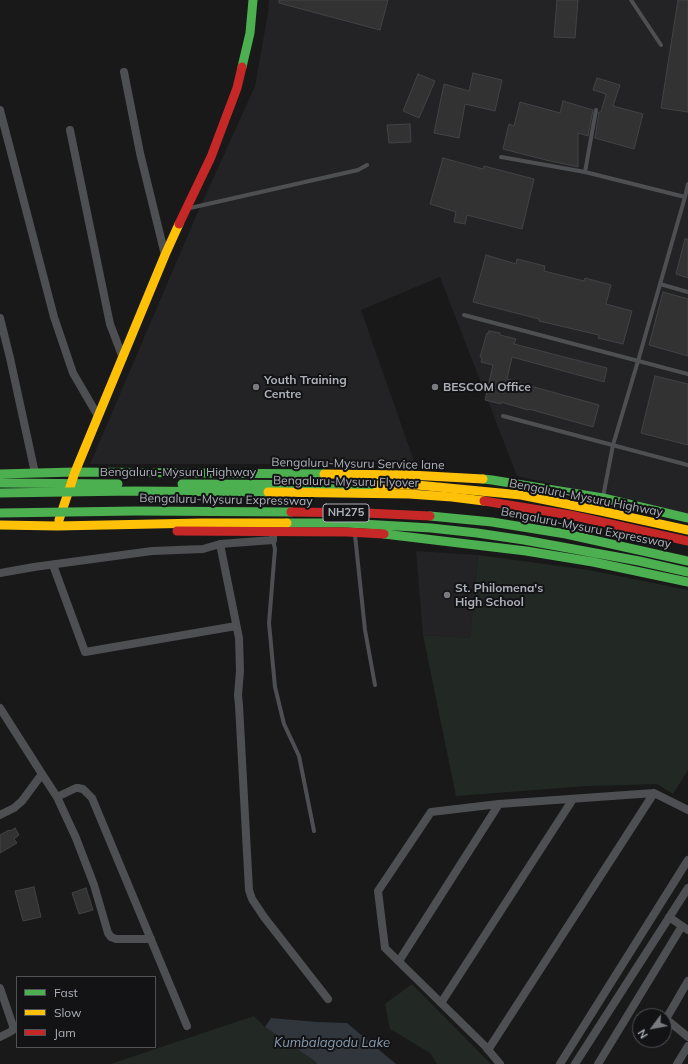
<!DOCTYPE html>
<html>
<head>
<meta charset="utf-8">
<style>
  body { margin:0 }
  #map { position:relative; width:688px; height:1064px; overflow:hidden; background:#191919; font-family:Mulish,sans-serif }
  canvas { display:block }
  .legend { position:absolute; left:16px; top:976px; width:140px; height:72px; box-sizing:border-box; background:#131315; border:1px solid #505257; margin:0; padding:5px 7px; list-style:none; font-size:12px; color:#acb0b9 }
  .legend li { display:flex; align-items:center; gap:8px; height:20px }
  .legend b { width:20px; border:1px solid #505257 }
  .north { position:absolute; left:632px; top:1008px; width:40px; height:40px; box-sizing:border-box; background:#131315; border:1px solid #505257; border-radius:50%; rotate:238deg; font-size:11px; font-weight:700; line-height:16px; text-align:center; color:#acb0b9 }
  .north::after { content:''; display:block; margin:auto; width:14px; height:18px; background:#797b81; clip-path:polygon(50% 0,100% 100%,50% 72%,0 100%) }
</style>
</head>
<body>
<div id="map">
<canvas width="688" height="1064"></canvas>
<ul class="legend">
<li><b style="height:5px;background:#4caf50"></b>Fast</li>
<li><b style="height:5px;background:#ffc107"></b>Slow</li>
<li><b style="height:5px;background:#c62828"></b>Jam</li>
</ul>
<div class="north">N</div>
</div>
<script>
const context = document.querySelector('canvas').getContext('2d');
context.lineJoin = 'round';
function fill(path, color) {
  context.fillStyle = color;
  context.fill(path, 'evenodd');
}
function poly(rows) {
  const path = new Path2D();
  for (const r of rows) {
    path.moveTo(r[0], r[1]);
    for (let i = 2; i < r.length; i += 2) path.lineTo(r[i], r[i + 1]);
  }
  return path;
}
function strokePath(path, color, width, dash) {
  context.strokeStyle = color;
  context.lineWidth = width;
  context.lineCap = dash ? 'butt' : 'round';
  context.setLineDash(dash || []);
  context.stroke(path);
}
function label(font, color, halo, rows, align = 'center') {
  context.font = font + ' Mulish,sans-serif';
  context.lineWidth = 4;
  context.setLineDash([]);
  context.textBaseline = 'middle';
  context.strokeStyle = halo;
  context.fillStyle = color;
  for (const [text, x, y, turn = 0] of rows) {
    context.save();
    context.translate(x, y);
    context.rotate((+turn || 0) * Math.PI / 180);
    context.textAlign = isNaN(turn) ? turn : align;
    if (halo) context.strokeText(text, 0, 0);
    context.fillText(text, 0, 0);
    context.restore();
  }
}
fill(poly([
  [269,0,688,0,688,515,517,476,440,277,361,310,415,464,90,464,197,214,255,86,268,13],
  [416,551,478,555,470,638,423,635]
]), '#232325');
fill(poly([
  [478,555,589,570,688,590,688,770,673,794,657,784,587,786,456,796,423,635,470,638],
  [412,984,477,1050,491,1064,437,1064,430,1053,390,1029,385,1004],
  [254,1016,265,1027,316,1062,317,1064,111,1064]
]), '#222823');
fill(poly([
  [271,1018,317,1022,347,1023,396,1064,317,1064,316,1062,265,1027]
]), '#30363c');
const building = poly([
  [279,0,388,0,380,30,279,3,279,0],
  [557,0,578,0,575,38,554,37,557,0],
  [678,0,688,0,688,112,661,108,678,0],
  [473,73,502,80,495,111,465,104,459,138,434,133,444,84,469,91,473,73],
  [418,74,435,81,419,118,403,111,418,74],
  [597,78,620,85,613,106,643,114,634,149,595,138,599,112,601,112,606,94,593,90,597,78],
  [563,101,593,110,588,136,578,133,578,167,546,160,503,149,509,124,514,126,520,102,560,113,563,101],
  [410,124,411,142,389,143,387,125,410,124],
  [443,158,483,169,484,166,534,179,522,229,467,215,465,224,454,222,456,212,430,204,443,158],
  [685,239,688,239,688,278,676,274,685,239],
  [486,255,516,264,517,259,545,266,544,271,584,281,585,278,611,285,606,304,632,311,623,344,598,338,599,335,539,321,539,319,473,302,486,255],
  [663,292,688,299,688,356,649,345,663,292],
  [489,331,500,333,500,335,516,339,514,344,607,368,604,382,512,357,507,379,534,387,599,405,593,427,529,409,528,410,501,402,501,404,485,400,493,365,481,362,482,358,480,357,487,333,489,333,489,331],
  [655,376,688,384,688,445,641,433,655,376],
  [15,828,19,835,14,839,17,843,0,853,0,835,9,830,10,831,15,828],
  [34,887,41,917,23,921,15,891,34,887],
  [86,888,93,910,79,914,72,893,86,888]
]);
fill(building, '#323233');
strokePath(building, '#424345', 1);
strokePath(poly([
  [631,0,661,45],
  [501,157,585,172,685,197,688,184],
  [585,172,596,110],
  [190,208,358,170,367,165],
  [660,284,688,292],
  [464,315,688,374],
  [503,416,688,465],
  [603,497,613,445,638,361,685,197],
  [355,535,365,630,375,685],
  [273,540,275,549,269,623,275,687,284,724,299,756,314,831]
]), '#4e4f52', 4);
strokePath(poly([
  [124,72,140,153,165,255],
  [0,110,54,317,73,373,98,416],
  [70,130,110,324,123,358],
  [0,318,10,358,35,473],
  [220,544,239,638,240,671,238,695,239,705,249,890,252,899,264,917,328,999],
  [53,565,85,652,236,626],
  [0,573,34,567,152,551,203,549,220,544,273,540,273,532],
  [0,708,42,774],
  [57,797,76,788,78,788,83,789,92,798,187,1026],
  [0,815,14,808,22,801,42,774,57,797,76,838,94,885,108,933,111,937,116,939,151,939],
  [669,917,688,930],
  [399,961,499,804],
  [688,981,666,1019,688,1037],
  [0,988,13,1026,13,1030,10,1032,0,1037],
  [441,1003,573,799],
  [488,1050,654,793],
  [500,1064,485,1046,385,948,378,891,431,812,499,804,654,793,688,810],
  [560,1064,688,860],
  [575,1064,688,888],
  [598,1064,682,926],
  [677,1064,688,1046]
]), '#4e4f52', 8);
strokePath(poly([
  [242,67,250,33,253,0],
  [0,474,75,472,324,474],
  [483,479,492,480,603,498,688,518],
  [0,483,118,484],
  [182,484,376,485],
  [287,523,345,523,431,528,477,533,524,540,639,561,688,572],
  [384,534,526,551,593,562,688,582]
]), '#4caf50', 9);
strokePath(poly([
  [324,474,410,475,483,479],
  [376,485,417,485,521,495,601,511,688,530],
  [59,520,75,472,165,255,179,224],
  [0,525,57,526,202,523,287,523]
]), '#ffc107', 9);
strokePath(poly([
  [179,224,211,157,237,88,242,67],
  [177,531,347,532,384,534]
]), '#c62828', 9);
strokePath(poly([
  [0,493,133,491,268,492],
  [0,513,136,511,291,512],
  [430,516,492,522,566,534,688,561]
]), '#4caf50', 9);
strokePath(poly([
  [268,492,409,494,452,497,484,501]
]), '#ffc107', 9);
strokePath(poly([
  [484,501,570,515,688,541],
  [291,512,366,513,430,516]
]), '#c62828', 9);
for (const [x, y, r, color] of [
  [256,387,4,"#797b81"],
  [435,387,4,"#797b81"],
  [447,595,4,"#797b81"]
]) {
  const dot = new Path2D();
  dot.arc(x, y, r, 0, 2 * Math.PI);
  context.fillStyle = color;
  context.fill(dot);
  strokePath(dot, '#131315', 1.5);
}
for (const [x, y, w] of [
  [346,513,46]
]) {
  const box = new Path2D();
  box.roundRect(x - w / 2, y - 9, w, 18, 3);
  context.fillStyle = '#131315';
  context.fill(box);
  strokePath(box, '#acb0b9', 1);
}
label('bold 11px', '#acb0b9', null, [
  ["NH275",346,513]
]);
label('bold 12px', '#acb0b9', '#131315', [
  ["Youth Training",264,380],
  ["Centre",264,394],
  ["BESCOM Office",443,387],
  ["St. Philomena's",455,588],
  ["High School",455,602]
], 'left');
label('12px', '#acb0b9', '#131315', [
  ["Bengaluru-Mysuru Service lane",358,464,1],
  ["Bengaluru-Mysuru Highway",178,472],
  ["Bengaluru-Mysuru Flyover",346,482,1],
  ["Bengaluru-Mysuru Highway",586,498,11],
  ["Bengaluru-Mysuru Expressway",226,500,1],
  ["Bengaluru-Mysuru Expressway",586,528,11]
]);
label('italic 13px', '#879cb0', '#131315', [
  ["Kumbalagodu Lake",332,1043]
]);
</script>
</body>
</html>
